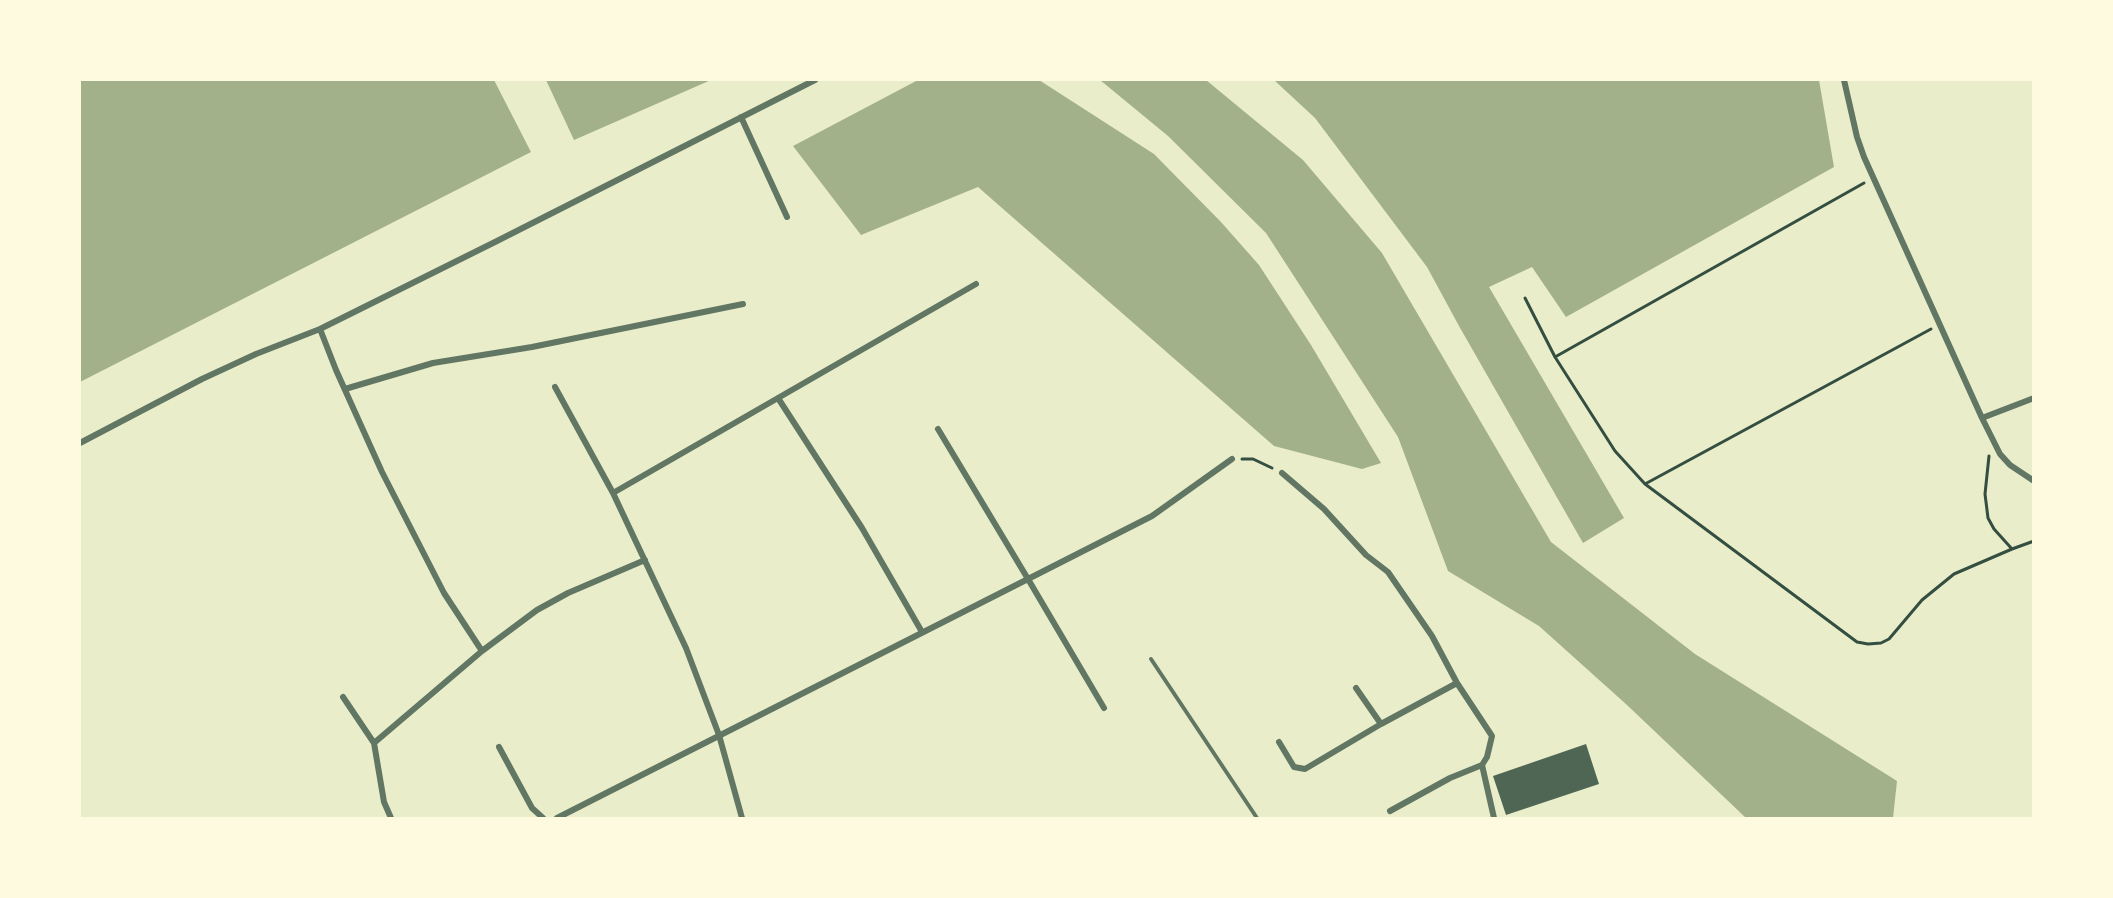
<!DOCTYPE html>
<html>
<head>
<meta charset="utf-8">
<style>
  body { margin:0 }
  #map { position:relative; width:2113px; height:898px; overflow:hidden; background:#e9edc9; font-family:Roboto,sans-serif }
  canvas { display:block }
  .frame { position:absolute; inset:0; border:81px solid #fefae0; pointer-events:none }
</style>
</head>
<body>
<div id="map">
<canvas width="2113" height="898"></canvas>
<div class="frame"></div>
</div>
<script>
const context = document.querySelector('canvas').getContext('2d');
context.lineJoin = 'round';
function fill(path, color) {
  context.fillStyle = color;
  context.fill(path, 'evenodd');
}
function poly(rows) {
  const path = new Path2D();
  for (const r of rows) {
    path.moveTo(r[0], r[1]);
    for (let i = 2; i < r.length; i += 2) path.lineTo(r[i], r[i + 1]);
  }
  return path;
}
function strokePath(path, color, width, dash) {
  context.strokeStyle = color;
  context.lineWidth = width;
  context.lineCap = dash ? 'butt' : 'round';
  context.setLineDash(dash || []);
  context.stroke(path);
}
fill(poly([
  [80,80,494,80,531,152,80,382],
  [546,80,711,80,574,140],
  [918,80,1039,80,1154,154,1221,222,1259,265,1311,345,1381,463,1362,469,1274,446,978,187,861,235,793,146],
  [1100,80,1206,80,1303,160,1382,253,1551,542,1695,654,1897,781,1893,818,1746,818,1627,705,1539,626,1448,571,1398,437,1266,233,1168,136],
  [1274,80,1819,80,1834,167,1566,317,1532,267,1489,287,1624,518,1583,543,1459,326,1427,267,1315,118]
]), '#a3b18a');
fill(poly([
  [1586,744,1599,784,1506,815,1493,776]
]), '#4f6655');
strokePath(poly([
  [1525,298,1555,357,1864,183],
  [1555,357,1615,451,1645,484,1931,329],
  [1989,456,1985,494,1988,518,1994,529,2012,549,2034,541],
  [1242,459,1253,459,1272,468],
  [1645,484,1857,642,1868,644,1881,643,1889,639,1922,600,1954,574,2012,549]
]), '#344e41', 3);
strokePath(poly([
  [1151,659,1257,818]
]), '#617663', 4);
strokePath(poly([
  [1844,80,1857,137,1864,157,1982,418,2034,398],
  [741,117,787,217],
  [320,329,336,370,382,472,444,593,482,651],
  [555,387,613,493,686,648,719,735,742,818],
  [345,389,433,363,532,347,743,304],
  [778,398,862,528,922,632],
  [1982,418,2000,454,2010,465,2034,481],
  [938,429,1028,579,1152,516,1232,459],
  [80,443,202,379,256,354,320,329,495,242,815,80],
  [1282,473,1324,509,1366,555,1388,572,1432,636,1457,683,1492,736,1487,757,1482,765,1494,818],
  [613,493,976,284],
  [1356,688,1381,724,1457,683],
  [343,697,374,743,384,802,391,818],
  [1279,742,1294,767,1305,769,1381,724],
  [374,743,482,651,537,610,568,593,645,560],
  [499,747,532,808,543,818],
  [1390,811,1450,778,1482,765],
  [557,818,1028,579,1104,708]
]), '#617663', 6);
</script>
</body>
</html>
